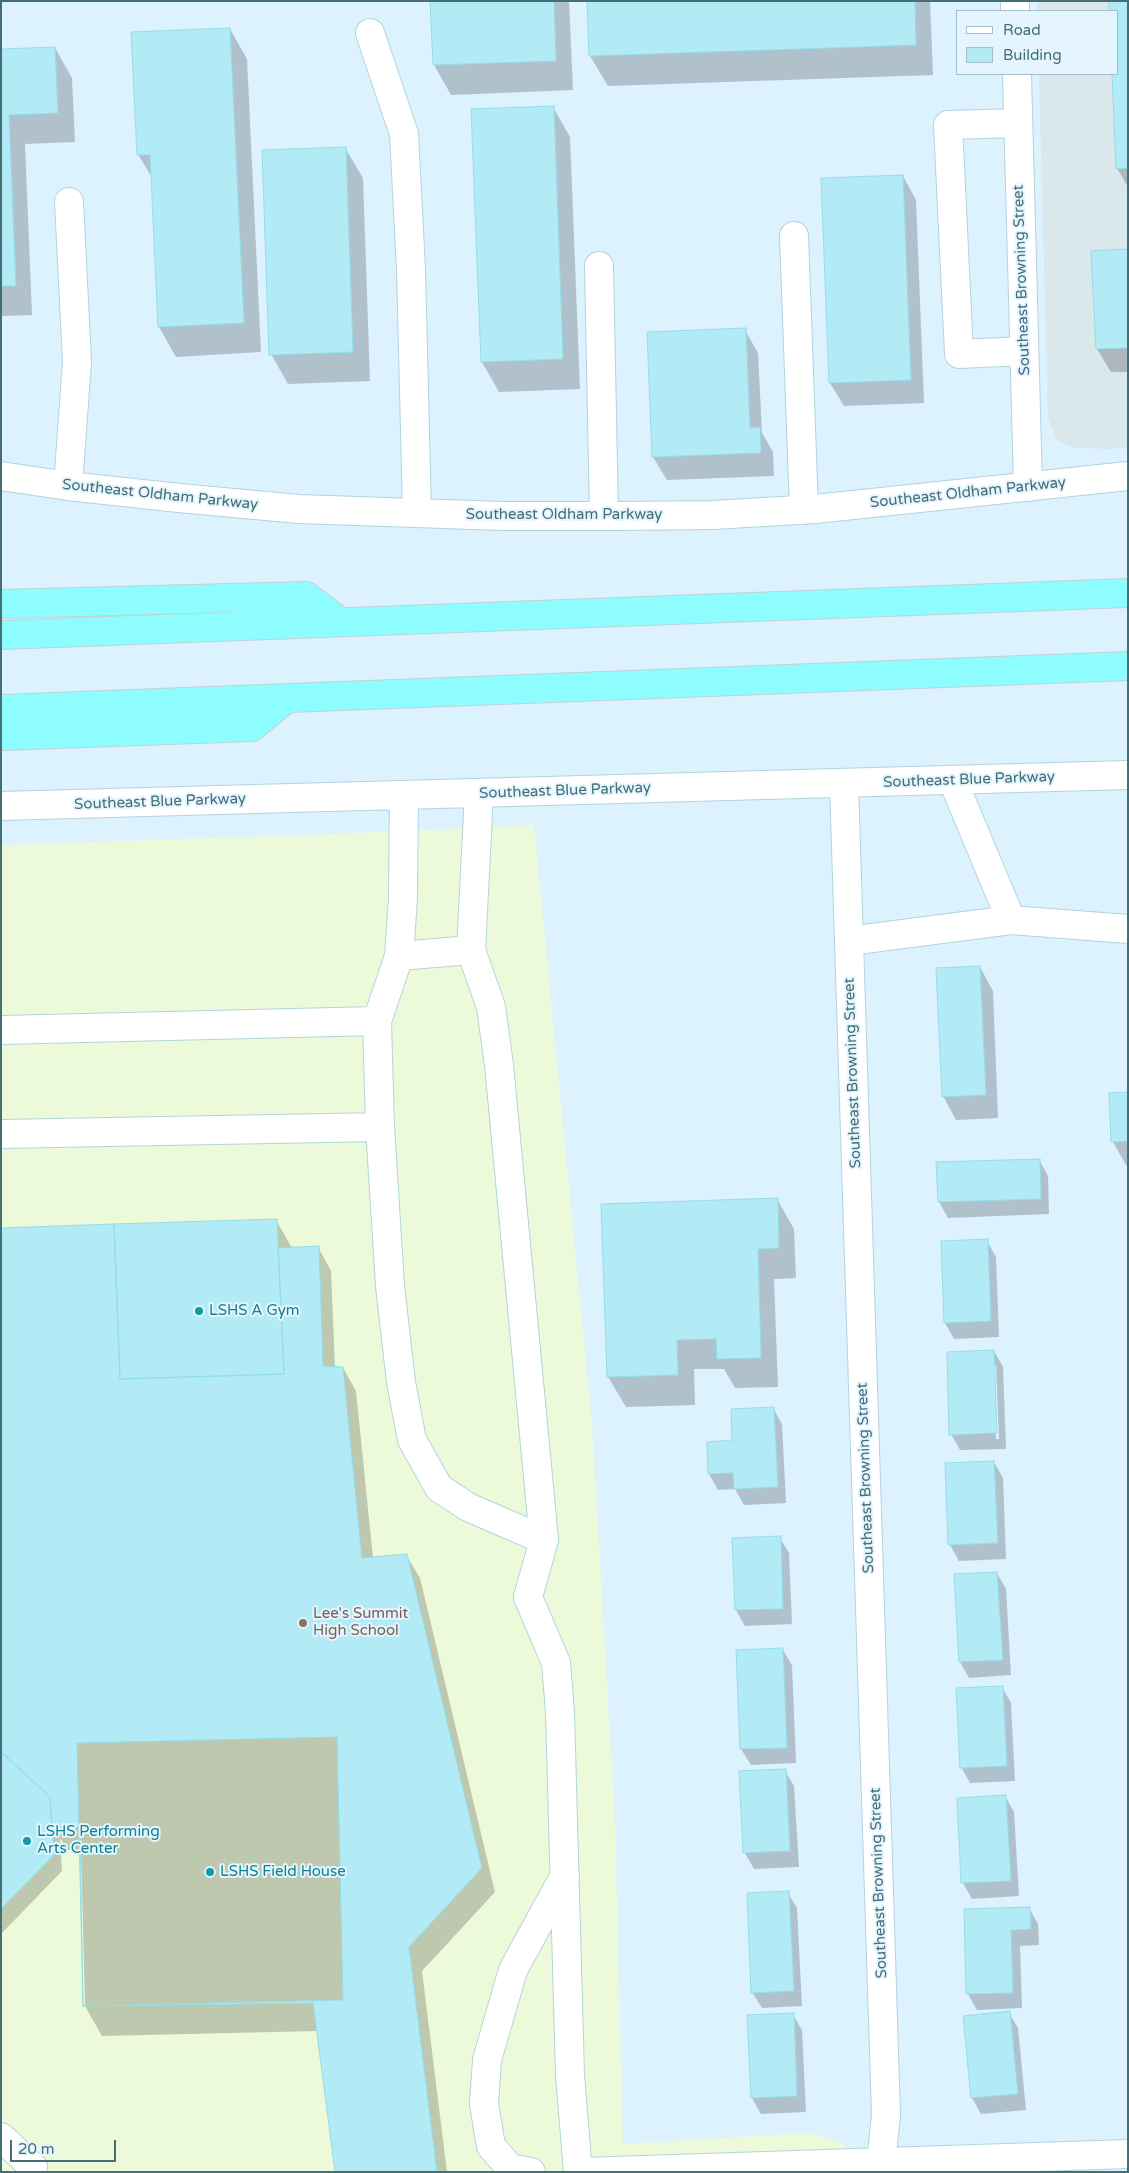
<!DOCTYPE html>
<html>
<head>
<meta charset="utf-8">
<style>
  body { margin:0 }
  #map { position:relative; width:1129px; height:2173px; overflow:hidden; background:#dcf2fe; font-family:"Varela Round",sans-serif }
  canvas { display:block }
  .frame { position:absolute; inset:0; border:2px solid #446f75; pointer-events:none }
  .legend { position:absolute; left:956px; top:10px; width:162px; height:65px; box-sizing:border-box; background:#e5f5ff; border:1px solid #a5bfc8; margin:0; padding:6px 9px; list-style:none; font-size:15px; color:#446f75 }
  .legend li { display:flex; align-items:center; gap:10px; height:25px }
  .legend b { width:25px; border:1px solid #a5bfc8 }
  .scale { position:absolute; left:10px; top:2140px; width:106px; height:22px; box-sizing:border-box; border:2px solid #446f75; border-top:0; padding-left:6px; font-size:15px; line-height:18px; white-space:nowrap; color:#446f75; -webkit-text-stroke:4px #e5f5ff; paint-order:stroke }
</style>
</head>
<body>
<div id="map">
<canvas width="1129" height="2173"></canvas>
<div class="frame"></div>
<ul class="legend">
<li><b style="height:6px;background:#fff"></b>Road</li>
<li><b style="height:14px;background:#b2ebf6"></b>Building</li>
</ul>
<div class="scale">20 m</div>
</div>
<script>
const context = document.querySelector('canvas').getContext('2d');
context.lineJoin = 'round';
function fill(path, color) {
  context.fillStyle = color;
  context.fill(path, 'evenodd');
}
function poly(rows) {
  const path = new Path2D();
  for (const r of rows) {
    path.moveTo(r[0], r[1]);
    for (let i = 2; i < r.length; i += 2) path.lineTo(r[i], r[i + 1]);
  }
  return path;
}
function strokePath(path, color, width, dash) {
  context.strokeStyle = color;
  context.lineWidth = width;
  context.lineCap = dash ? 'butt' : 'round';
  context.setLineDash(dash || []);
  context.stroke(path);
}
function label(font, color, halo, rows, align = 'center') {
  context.font = font + ' "Varela Round",sans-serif';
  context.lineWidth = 4;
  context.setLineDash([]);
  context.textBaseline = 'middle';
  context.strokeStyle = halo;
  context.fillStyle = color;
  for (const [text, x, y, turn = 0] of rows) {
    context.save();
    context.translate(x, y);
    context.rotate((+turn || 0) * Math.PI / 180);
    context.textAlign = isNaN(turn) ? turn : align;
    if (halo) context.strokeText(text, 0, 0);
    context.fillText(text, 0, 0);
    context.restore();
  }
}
fill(poly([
  [1037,1,1128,1,1128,447,1111,449,1076,448,1057,441,1048,418,1039,74,1118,74,1118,11,1037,11]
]), '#dae7eb');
fill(poly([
  [534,825,592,1425,615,1821,623,2144,808,2133,844,2143,845,2172,1,2172,1,845,360,833]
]), '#edfada');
fill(poly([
  [432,1,569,1,573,90,451,95,434,65],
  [588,1,930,1,933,75,608,86,590,56],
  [1110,1,1128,1,1128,187,1117,168,1113,74,1118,74,1118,11,1111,11],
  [230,29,247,59,261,352,176,357,159,327,152,178,138,154],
  [55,48,72,78,75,142,25,144,32,315,1,316,1,50],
  [553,107,570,137,580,389,499,392,482,362,472,110],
  [345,148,363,178,370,381,288,384,271,354],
  [903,176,916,200,924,403,844,406,830,383],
  [1128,250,1128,372,1111,372,1097,349,1092,252],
  [745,330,758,353,762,433,773,452,774,476,667,480,653,457],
  [980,967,993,991,998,1118,956,1120,943,1096],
  [1128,1093,1128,1165,1126,1165,1113,1142],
  [1039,1160,1048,1176,1049,1214,948,1218,939,1202],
  [777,1199,794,1229,796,1278,774,1279,778,1387,735,1388,724,1369,694,1369,695,1405,626,1407,608,1377],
  [276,1220,292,1248,318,1247,331,1271,335,1368,343,1368,356,1391,373,1558,406,1555,420,1578,495,1892,422,1971,447,2172,336,2172,318,2031,102,2036,85,2006,81,1850,67,1850,60,1838,62,1871,1,1934,1,1229],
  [987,1241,996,1257,999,1337,954,1339,945,1323,942,1242],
  [994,1351,1003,1367,1006,1449,960,1450,951,1434],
  [994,1365,996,1365,999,1439,996,1439],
  [773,1408,782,1424,786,1503,744,1505,735,1489,718,1490,709,1474,734,1442],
  [994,1462,1003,1478,1006,1559,959,1561,950,1545],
  [780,1538,789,1553,792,1624,745,1626,736,1610,733,1539],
  [997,1573,1006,1589,1011,1675,969,1678,960,1662],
  [783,1650,792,1665,796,1763,751,1765,741,1749,738,1651],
  [1002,1687,1011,1703,1015,1781,970,1783,961,1767],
  [785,1771,794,1786,799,1867,754,1869,745,1853],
  [1005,1796,1014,1812,1019,1896,972,1899,963,1883,958,1799],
  [788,1893,797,1908,802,2006,762,2008,752,1992],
  [1029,1908,1038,1924,1039,1945,1020,1946,1022,2008,977,2010,968,1994,965,1910],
  [1009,2013,1018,2028,1026,2110,981,2114,972,2098,964,2017],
  [793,2015,802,2030,806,2112,761,2114,752,2098,749,2017]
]), '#0003');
const building = poly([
  [430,1,554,1,556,61,433,65,430,1],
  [587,1,915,1,916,45,589,56,587,1],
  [1109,1,1128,1,1128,168,1116,169,1112,74,1118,74,1118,11,1109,11,1109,1],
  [230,28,244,323,158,327,150,155,137,155,131,32,230,28],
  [55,47,58,113,9,115,16,286,1,286,1,49,55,47],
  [554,106,563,359,481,362,471,109,554,106],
  [346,147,353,352,269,355,262,150,346,147],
  [903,175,911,380,829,383,821,178,903,175],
  [1128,249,1128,348,1096,349,1091,251,1128,249],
  [746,328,750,428,760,427,761,453,652,457,647,332,746,328],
  [980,966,986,1095,942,1097,936,968,980,966],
  [1128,1092,1128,1141,1111,1142,1109,1093,1128,1092],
  [1040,1159,1041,1199,938,1202,936,1162,1040,1159],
  [778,1198,779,1248,758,1249,761,1358,717,1359,716,1339,677,1340,678,1375,607,1377,601,1204,778,1198],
  [277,1219,284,1374,120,1379,114,1224,277,1219],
  [114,1224,120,1379,284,1374,278,1248,319,1246,323,1366,343,1367,362,1558,407,1554,482,1868,409,1947,437,2172,335,2172,313,2003,83,2006,80,1827,52,1827,50,1797,1,1752,1,1228,114,1224],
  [988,1239,991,1321,944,1323,941,1241,988,1239],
  [994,1350,997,1433,949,1435,947,1352,994,1350],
  [774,1407,778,1487,734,1489,733,1473,708,1474,707,1442,732,1440,731,1409,774,1407],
  [994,1461,998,1543,948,1545,945,1463,994,1461],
  [781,1536,783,1609,735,1610,732,1538,781,1536],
  [997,1572,1003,1660,959,1662,954,1574,997,1572],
  [783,1648,787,1748,740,1749,736,1650,783,1648],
  [1003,1686,1007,1766,960,1768,956,1688,1003,1686],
  [337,1737,343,2000,83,2006,77,1743,337,1737],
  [1,1752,50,1797,54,1855,1,1909,1,1752],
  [786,1769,790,1851,743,1853,739,1771,786,1769],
  [1006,1795,1011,1881,961,1883,957,1798,1006,1795],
  [789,1891,794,1991,751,1993,747,1893,789,1891],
  [1030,1907,1031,1929,1011,1930,1013,1993,966,1994,964,1909,1030,1907],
  [1010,2011,1018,2094,971,2098,963,2016,1010,2011],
  [794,2013,797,2096,751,2098,747,2015,794,2013]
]);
fill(building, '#b2ebf6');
strokePath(building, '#91deea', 1);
const minor = poly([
  [1015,1,1015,11],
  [370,33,404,134,411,269,417,513],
  [1017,74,1028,487],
  [1018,123,948,125,959,354,1024,351],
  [794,236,804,510],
  [599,266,604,516],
  [1,476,68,486,179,498,299,509,503,516,619,516,713,515,815,509,1128,476],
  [68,486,77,362,69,202],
  [953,781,1011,920,1128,929],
  [844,783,886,2115,880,2172],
  [479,794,471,950,491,1007,499,1065,544,1540,528,1597,556,1663,560,1712,570,2075,578,2172],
  [404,795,403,898,399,956,377,1021,380,1127,390,1286,401,1382,412,1440,439,1488,468,1507,544,1540],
  [1,806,1128,775],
  [849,941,1011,920],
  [399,956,471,950],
  [1,1030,377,1021],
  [1,1134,380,1127],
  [1,2137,33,2167],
  [531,2172,510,2168,491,2146,484,2104,487,2060,513,1970,565,1875],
  [583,2172,1128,2154]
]);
const highway = poly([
  [1,604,306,596,339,621],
  [1,635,1128,593],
  [1,709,1128,666],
  [1,736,252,727,287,698]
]);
strokePath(minor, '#b3d4dd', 30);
strokePath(highway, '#c3d1d3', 30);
strokePath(minor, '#fff', 28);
strokePath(highway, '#8dfdff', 28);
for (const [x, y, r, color] of [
  [199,1311,5,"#0f9aa8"],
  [303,1623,5,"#8d6e63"],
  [27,1841,5,"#0f9aa8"],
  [210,1872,5,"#0f9aa8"]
]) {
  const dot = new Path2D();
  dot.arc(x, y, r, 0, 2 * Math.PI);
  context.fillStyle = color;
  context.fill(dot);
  strokePath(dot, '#e5f5ff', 2);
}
label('15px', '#446f75', '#e5f5ff', [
  ["Southeast Browning Street",1022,280,-92],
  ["Southeast Oldham Parkway",968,493,-6],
  ["Southeast Oldham Parkway",160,495,6],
  ["Southeast Oldham Parkway",564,515],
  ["Southeast Blue Parkway",969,780,-2],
  ["Southeast Blue Parkway",565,791,-2],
  ["Southeast Blue Parkway",160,802,-2],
  ["Southeast Browning Street",853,1073,-92],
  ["Southeast Browning Street",866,1478,-92],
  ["Southeast Browning Street",879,1883,-92]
]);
label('15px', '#0d838f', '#e5f5ff', [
  ["LSHS A Gym",209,1311],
  ["LSHS Performing",37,1832],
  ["Arts Center",37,1849],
  ["LSHS Field House",220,1872]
], 'left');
label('15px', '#785e54', '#e5f5ff', [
  ["Lee's Summit",313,1614],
  ["High School",313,1631]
], 'left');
</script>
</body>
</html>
